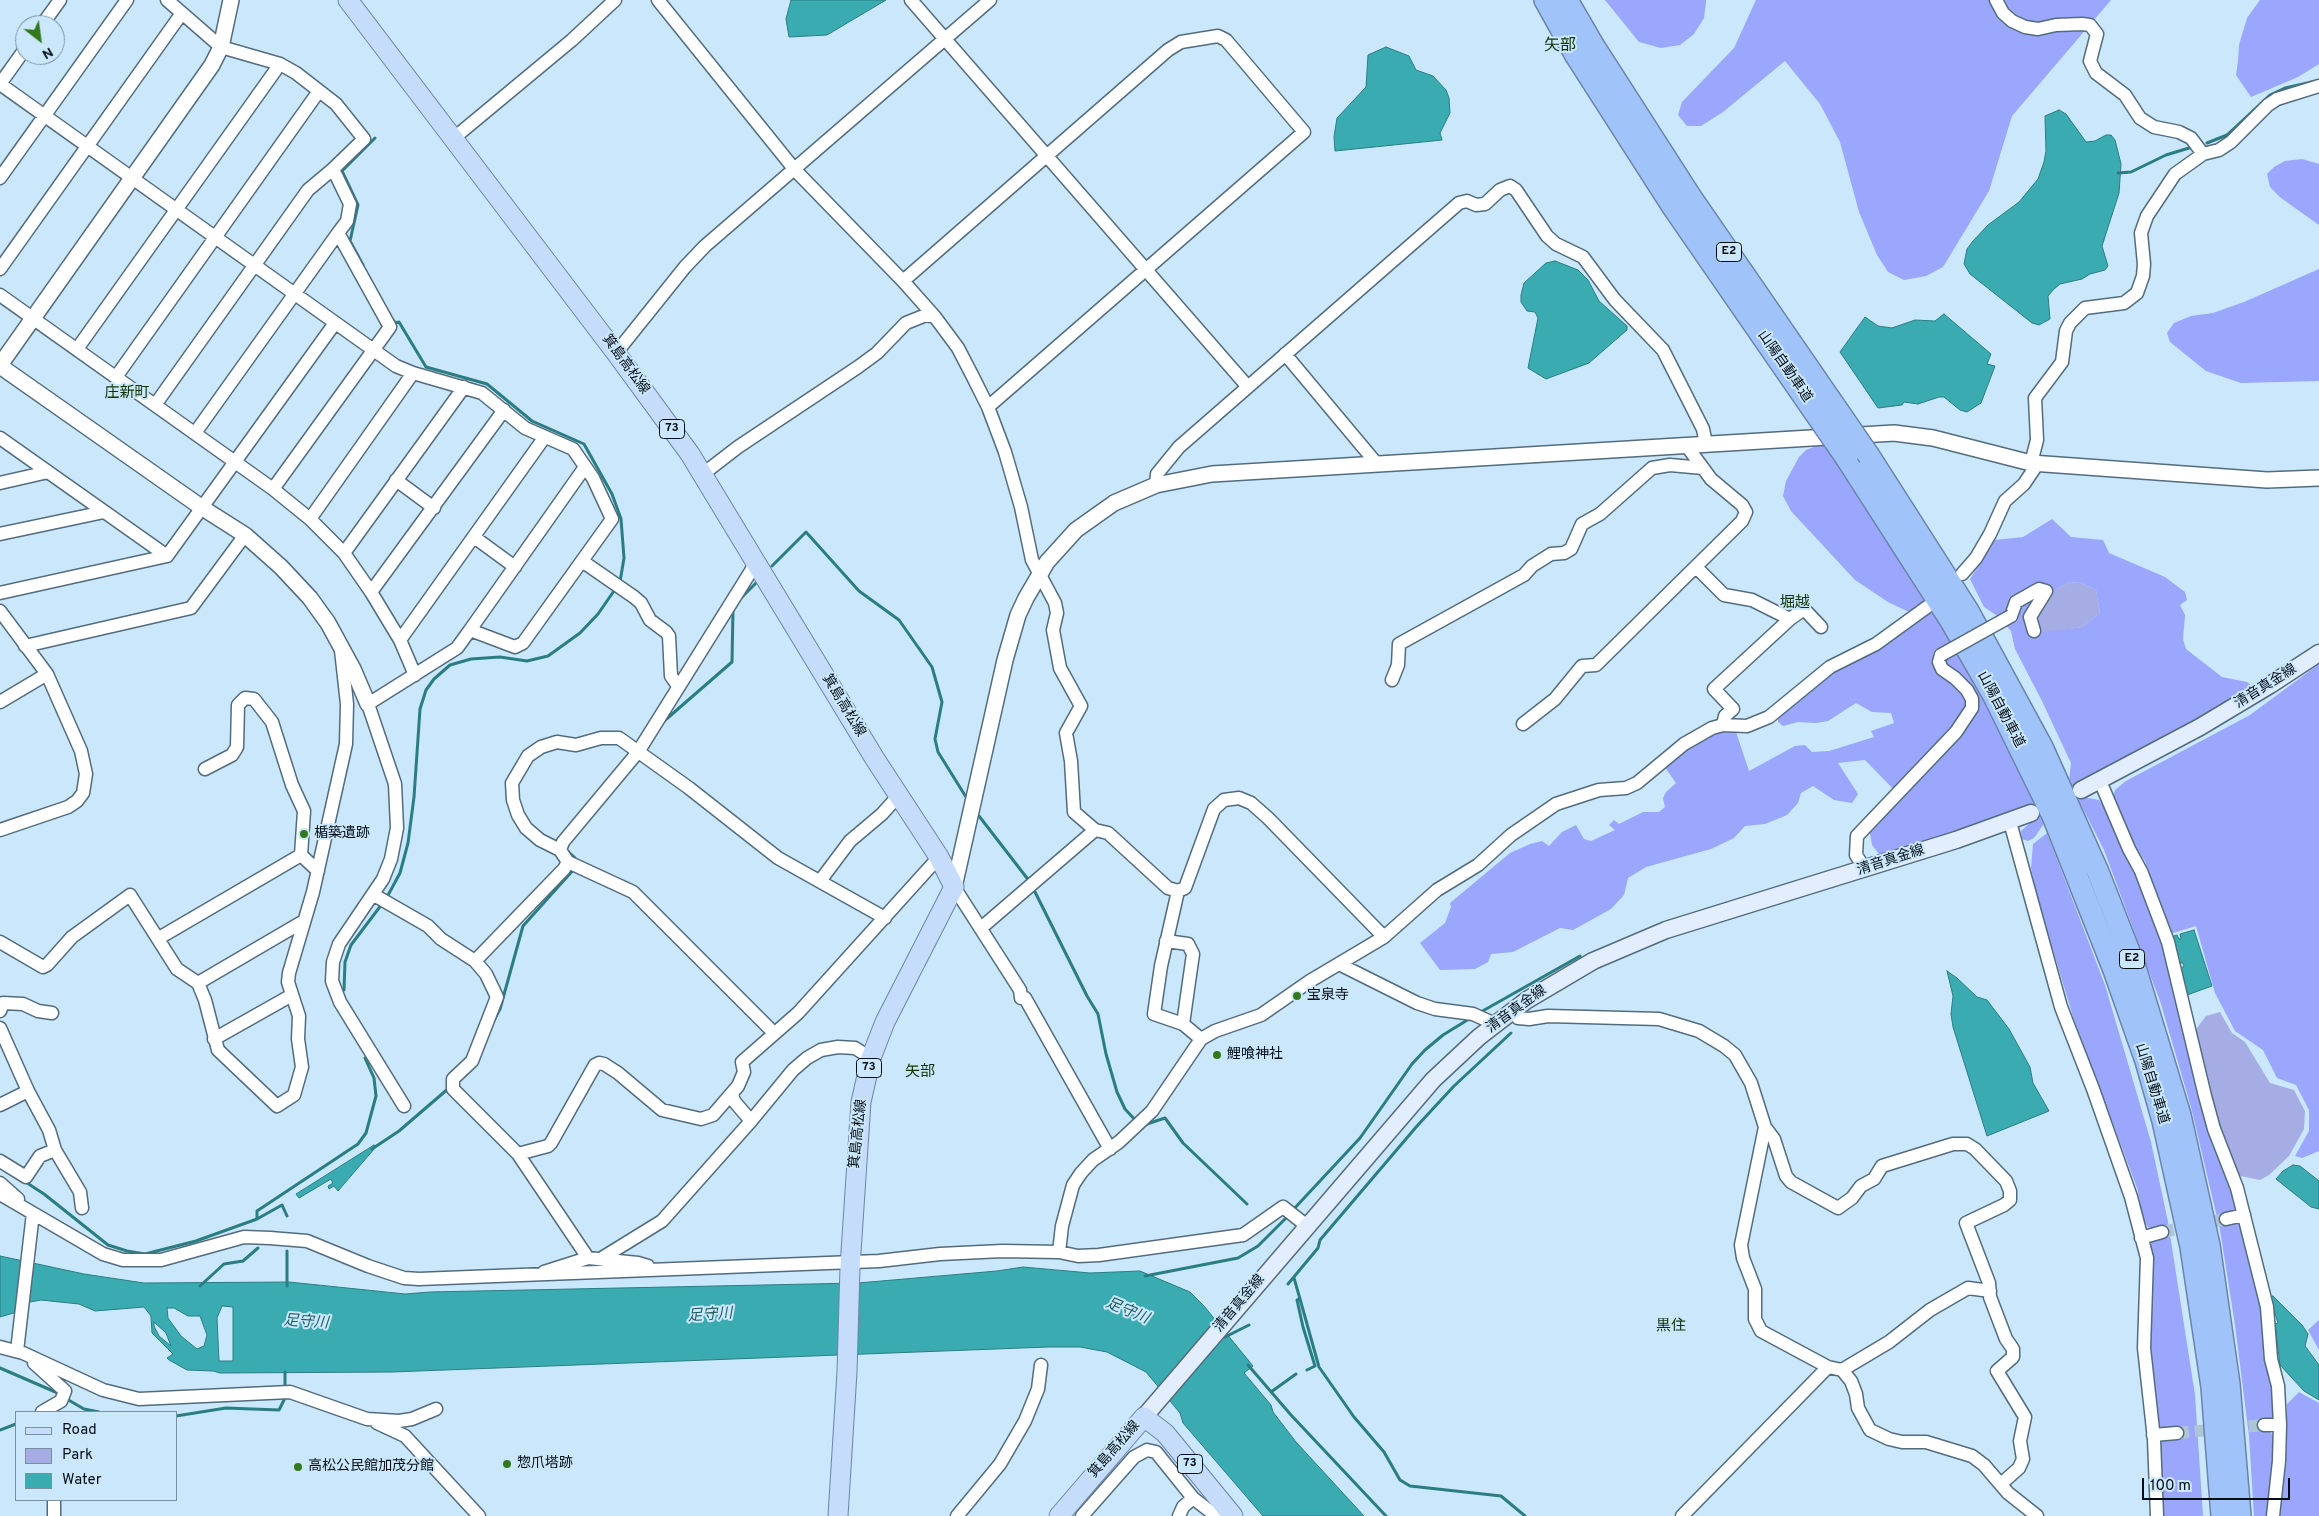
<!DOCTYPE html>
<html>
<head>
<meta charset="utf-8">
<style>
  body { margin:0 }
  #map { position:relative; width:2319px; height:1516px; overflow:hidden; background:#cae7fb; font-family:Overpass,sans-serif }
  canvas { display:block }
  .legend { position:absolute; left:15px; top:1411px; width:162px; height:90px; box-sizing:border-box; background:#cae7fb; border:1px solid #7b909f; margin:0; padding:6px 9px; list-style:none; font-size:15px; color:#050e15 }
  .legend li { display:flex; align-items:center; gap:10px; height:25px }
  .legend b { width:25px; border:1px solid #7b909f }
  .north { position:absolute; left:15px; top:15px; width:50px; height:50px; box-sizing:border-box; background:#cae7fb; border:1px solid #7b909f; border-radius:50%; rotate:150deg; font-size:14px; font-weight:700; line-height:20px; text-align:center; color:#050e15 }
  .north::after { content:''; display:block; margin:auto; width:18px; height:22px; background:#33791c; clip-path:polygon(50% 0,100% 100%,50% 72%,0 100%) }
  .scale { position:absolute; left:2142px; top:1478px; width:148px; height:22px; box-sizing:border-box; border:2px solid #050e15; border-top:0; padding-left:6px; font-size:15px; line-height:18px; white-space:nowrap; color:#050e15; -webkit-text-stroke:4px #cae7fb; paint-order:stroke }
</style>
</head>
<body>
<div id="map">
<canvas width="2319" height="1516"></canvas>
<ul class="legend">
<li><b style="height:6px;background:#c6dcfb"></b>Road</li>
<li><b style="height:14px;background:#a5ade4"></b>Park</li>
<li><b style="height:14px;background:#3aacb1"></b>Water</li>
</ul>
<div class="north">N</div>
<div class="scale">100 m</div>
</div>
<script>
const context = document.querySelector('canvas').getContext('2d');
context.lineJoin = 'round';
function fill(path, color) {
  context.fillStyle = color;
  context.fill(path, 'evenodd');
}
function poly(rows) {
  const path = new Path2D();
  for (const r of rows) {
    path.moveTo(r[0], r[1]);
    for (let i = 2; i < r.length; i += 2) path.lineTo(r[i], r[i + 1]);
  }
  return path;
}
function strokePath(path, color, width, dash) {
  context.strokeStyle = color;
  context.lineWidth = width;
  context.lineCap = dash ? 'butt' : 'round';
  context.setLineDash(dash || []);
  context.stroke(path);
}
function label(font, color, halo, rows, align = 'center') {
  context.font = font + ' Overpass,"Noto Sans JP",sans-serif';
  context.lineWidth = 4;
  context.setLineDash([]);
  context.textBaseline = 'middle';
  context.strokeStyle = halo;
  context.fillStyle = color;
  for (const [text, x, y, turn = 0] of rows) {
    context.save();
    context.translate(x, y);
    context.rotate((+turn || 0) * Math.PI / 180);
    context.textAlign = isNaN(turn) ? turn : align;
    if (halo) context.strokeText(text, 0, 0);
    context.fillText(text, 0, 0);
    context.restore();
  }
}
fill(poly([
  [2069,582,2081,583,2096,590,2100,613,2082,627,2038,634,2033,621,2050,593],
  [2220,1012,2232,1033,2245,1042,2270,1083,2294,1090,2305,1111,2304,1129,2289,1156,2269,1175,2260,1180,2235,1175,2213,1118,2194,1032,2206,1016]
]), '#a5ade4');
fill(poly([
  [1605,0,1706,0,1706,2,1704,18,1694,34,1680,45,1661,48,1639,42],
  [1756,0,2111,0,2012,116,1989,191,1943,267,1926,276,1904,280,1888,272,1877,255,1859,212,1840,142,1820,104,1785,61,1723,112,1701,126,1687,126,1678,115,1682,102,1734,48],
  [2260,0,2319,0,2319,64,2298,77,2251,97,2236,75,2238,61,2239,45,2247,18],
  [2302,159,2319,164,2319,225,2281,198,2270,187,2267,174,2274,167,2285,161],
  [2319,269,2319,381,2241,383,2206,371,2170,342,2167,333,2174,323,2191,316,2213,313,2244,302],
  [1816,446,1829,446,1922,591,1980,689,1988,708,1997,722,2044,815,2043,825,2034,838,2028,841,2022,839,2021,831,2033,820,2027,805,1883,859,1872,845,1869,828,1900,796,1865,760,1838,763,1858,794,1852,803,1834,800,1813,786,1801,793,1798,803,1787,815,1765,824,1745,826,1734,838,1711,849,1646,867,1628,878,1624,895,1611,909,1573,930,1560,928,1513,952,1491,954,1488,962,1475,969,1440,970,1420,943,1445,923,1451,907,1450,903,1510,853,1530,844,1542,841,1549,846,1562,832,1576,825,1584,839,1591,841,1615,830,1609,825,1614,820,1619,824,1643,812,1659,812,1665,807,1663,798,1666,792,1676,783,1664,766,1709,734,1724,731,1736,732,1749,771,1795,746,1805,745,1812,752,1829,751,1874,737,1871,731,1894,723,1891,713,1872,712,1856,703,1828,721,1816,723,1798,722,1783,726,1778,722,1778,717,1915,609,1909,612,1888,602,1855,580,1791,511,1783,496,1786,481,1799,457,1806,450],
  [2052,519,2071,537,2103,540,2109,553,2165,577,2185,592,2187,600,2180,605,2185,615,2183,639,2186,649,2222,677,2247,682,2255,688,2080,785,2088,798,2099,800,2106,809,2139,877,2162,941,2216,1149,2237,1207,2225,1224,2239,1224,2242,1229,2260,1301,2274,1408,2275,1414,2269,1421,2269,1431,2276,1439,2269,1516,2254,1516,2249,1436,2235,1325,2220,1230,2191,1107,2161,1004,2104,850,2069,781,2071,763,2041,699,2015,649,2011,631,1999,617,1984,607,1970,579,1995,540,2023,537],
  [2069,582,2081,583,2096,590,2100,613,2082,627,2038,633,2033,621,2050,593],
  [2319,664,2319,1151,2302,1158,2295,1156,2309,1131,2309,1110,2296,1085,2277,1078,2263,1050,2235,1031,2215,993,2196,926,2170,934,2145,861,2128,837,2112,801,2115,790,2126,781,2250,715],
  [2047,833,2105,985,2151,1142,2168,1222,2195,1395,2203,1516,2162,1516,2159,1447,2162,1429,2158,1423,2150,1353,2148,1249,2150,1242,2155,1238,2152,1229,2148,1227,2144,1222,2137,1188,2074,1020,2037,897,2031,868,2033,844],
  [2319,1320,2319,1350,2308,1330],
  [2299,1392,2319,1403,2319,1516,2278,1516,2283,1475,2287,1404]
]), '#9ba6fd');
const water = poly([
  [791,0,886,0,827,35,789,37,786,19,791,0],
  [1386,47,1409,56,1416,70,1433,76,1446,90,1449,98,1450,113,1440,133,1442,140,1335,151,1334,137,1337,118,1366,87,1368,55,1386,47],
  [2059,110,2066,114,2086,142,2095,141,2106,135,2111,135,2115,140,2121,164,2119,193,2102,246,2108,266,2105,270,2090,274,2082,279,2060,284,2054,289,2048,296,2050,319,2039,325,2032,323,1970,274,1964,264,1967,249,1973,241,1988,225,2019,202,2038,179,2044,162,2046,151,2045,116,2059,110],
  [1555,261,1578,270,1588,280,1599,301,1627,326,1627,330,1589,363,1546,379,1528,368,1538,318,1535,312,1527,311,1521,302,1521,295,1524,283,1546,263,1555,261],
  [1944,314,1991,354,1987,364,1995,366,1981,403,1967,412,1960,410,1944,397,1939,397,1918,404,1904,402,1902,405,1878,408,1840,352,1865,317,1878,326,1892,328,1915,320,1935,321,1944,314],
  [2194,930,2212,986,2187,995,2180,969,2184,966,2183,963,2179,963,2171,937,2177,935,2179,939,2181,939,2180,934,2194,930],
  [1947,971,1957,978,1977,997,1987,1000,2009,1029,2030,1067,2033,1083,2049,1111,1987,1136,1953,1027,1951,1014,1953,996,1947,971],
  [374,1145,375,1148,338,1191,334,1186,329,1189,328,1186,333,1183,331,1179,299,1198,296,1194,374,1145],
  [2293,1165,2300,1166,2319,1181,2319,1209,2311,1207,2276,1179,2283,1171,2293,1165],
  [0,1256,84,1274,144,1283,289,1282,405,1294,430,1292,858,1283,997,1271,1023,1267,1090,1273,1140,1271,1190,1292,1204,1306,1253,1366,1244,1373,1271,1405,1273,1412,1296,1442,1364,1516,1263,1516,1183,1423,1180,1413,1146,1372,1107,1352,1080,1347,1048,1347,392,1372,220,1373,213,1371,187,1370,169,1360,167,1358,173,1354,152,1333,151,1316,144,1307,95,1311,79,1304,41,1300,19,1304,15,1307,17,1312,0,1317,0,1256],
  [222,1306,233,1307,233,1361,219,1361,217,1318,222,1306],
  [167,1308,174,1308,188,1316,200,1316,207,1335,204,1346,197,1349,181,1336,168,1318,167,1308],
  [154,1322,166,1333,171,1346,159,1336,154,1326,154,1322],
  [2273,1296,2302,1325,2308,1334,2305,1346,2319,1365,2319,1400,2304,1391,2280,1365,2275,1324,2278,1323,2270,1297,2273,1296]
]);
fill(water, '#3aacb1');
strokePath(water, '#2a7d82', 1);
strokePath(poly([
  [2207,143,2227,135,2270,95,2285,88,2312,82],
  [2118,173,2131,172,2166,155,2189,148],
  [363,265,350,241,358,205,342,171,375,138],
  [394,321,395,323,399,322,426,367,487,384,532,421,584,444,612,494,621,519,624,558,620,582],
  [772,566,806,532,859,591,899,620,932,667,942,702,935,739,938,752,966,797],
  [741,598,759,580],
  [663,722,732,662,733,609],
  [979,816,1030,882],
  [567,851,575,858,575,862],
  [1033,888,1087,996,1098,1014,1106,1054,1117,1092,1125,1109,1137,1122],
  [386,899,400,873,408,843,414,797,420,709,426,690,434,679,450,665,471,659,500,657,527,661,548,656,580,633,598,614,616,588],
  [344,990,345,962,351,945,382,904],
  [1479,1013,1580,956],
  [493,1022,500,1009,523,926,575,868],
  [1144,1125,1165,1118,1183,1143,1247,1204],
  [372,1149,399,1131,449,1088],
  [24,1181,44,1194,108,1245,127,1251,145,1254,196,1241,257,1219,282,1205,287,1216],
  [1292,1211,1360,1138,1412,1064,1425,1050,1443,1035,1469,1019],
  [257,1219,257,1211,358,1144,366,1133,376,1096,374,1078,365,1058],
  [1145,1276,1238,1258,1258,1246,1288,1216],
  [1294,1278,1300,1299,1297,1300,1303,1327,1315,1366,1307,1370],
  [1288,1284,1318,1248,1320,1240,1417,1126,1454,1086,1511,1033],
  [200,1286,224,1264,243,1261,258,1248],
  [287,1286,287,1251],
  [1300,1299,1319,1367,1354,1417,1384,1452,1400,1480,1410,1486,1501,1496,1525,1516],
  [1225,1337,1249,1325],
  [1248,1365,1291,1415,1386,1516],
  [0,1368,60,1394],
  [285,1372,285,1384],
  [1271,1392,1296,1374],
  [65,1398,84,1409,99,1412],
  [176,1416,226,1408,279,1410,284,1400],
  [0,1430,16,1424]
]), '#2a7d82', 3);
strokePath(poly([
  [2162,1232,2226,1219],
  [2177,1433,2264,1425]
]), '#acc6d8', 12, [12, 6]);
const minor = poly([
  [167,0,221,47,280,64,296,73,336,104,364,139,333,169,350,204,347,221,338,233,390,327,273,489],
  [658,0,795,170,903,281,935,317,958,348,973,377,988,407,1005,452,1021,507,1032,560,1055,603,1057,613,1053,630,1060,668,1081,706,1066,733,1071,761,1074,812,1095,830,1108,833,1168,888,1178,891,1185,888,1214,809,1224,800,1239,798,1251,803,1268,818,1384,937],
  [911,0,1248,387],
  [1996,0,2003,13,2012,21,2025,27,2038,29,2056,25,2082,24,2090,25,2097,34,2090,61,2096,73,2125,95,2140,118,2154,127,2179,132,2191,138,2203,154,2219,150,2231,142,2268,105,2277,99,2319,86],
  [42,25,60,0],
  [0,84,396,366,413,373,482,393,525,428,573,449,593,478,612,519,523,643,515,647,470,630,457,648,368,704,395,784,397,828,391,859,383,879,339,944,333,962,332,981,340,1002,404,1106],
  [0,84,25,49],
  [454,138,572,40,615,0],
  [0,178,127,0],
  [0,269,182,13],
  [903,281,1168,50,1181,42,1218,36,1226,40,1304,132,988,407],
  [0,295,273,489,310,519,344,553,371,592,400,640,415,675],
  [77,349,280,64],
  [616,353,685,267,705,246,990,0],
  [1285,354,1377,464],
  [116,377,319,91],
  [155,405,308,190,333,169],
  [195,433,338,233],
  [0,438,167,556],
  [2031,463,2037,440,2035,398,2062,362,2066,331,2070,323,2085,308,2124,303,2137,293,2143,276,2144,264,2141,233,2147,216,2175,174,2203,154],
  [703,474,738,447,858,367,877,353,906,323,926,315,935,317],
  [396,480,434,508],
  [0,483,48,472],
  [1156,485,1157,474,1179,447,1459,203,1467,201,1476,205,1485,204,1500,190,1510,186,1516,190,1547,236,1556,244,1583,257,1615,300,1663,350,1703,429,1706,444],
  [310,519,413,373],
  [0,534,104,512],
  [474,537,515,567],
  [344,553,464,387],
  [582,561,634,597,641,603,650,620,666,632,669,636,671,676,678,686],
  [1697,568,1724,595,1752,600,1790,619],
  [1962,574,1976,558,1990,534,2005,501,2024,484,2038,463],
  [371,592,504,410],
  [0,593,167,556,335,323],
  [0,611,47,674,81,751,86,774,83,793,77,801,68,807,0,830],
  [2011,616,2016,602,2039,589,2046,591,2030,617,2034,631],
  [470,630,585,467],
  [400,640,544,438],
  [25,646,191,608,245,535],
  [1392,680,1398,665,1399,644,1524,575,1532,566,1551,554,1564,553,1571,549,1582,524,1600,514,1652,468,1670,465,1703,468],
  [0,702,47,674],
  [1523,724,1555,699,1582,666,1596,665,1742,521,1746,512,1742,505,1711,479,1686,445],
  [1723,725,1725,716,1733,709,1714,689,1790,619,1804,609,1821,627],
  [205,769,232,755,237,747,238,705,245,698,254,699,272,722,292,785,304,811,301,855],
  [2100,781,2129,849,2141,871,2168,942,2205,1096,2214,1129,2237,1188,2267,1307,2271,1359,2278,1386,2280,1425,2279,1461,2273,1516],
  [2010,822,2061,1007,2093,1089,2131,1197,2147,1258,2144,1348,2154,1439,2157,1516],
  [560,850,563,842,638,752,751,571,755,560],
  [568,862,564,869,475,961,486,974,497,997,472,1061,453,1079,453,1089,518,1154,588,1258,638,1263,648,1266],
  [1865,869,1856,855,1857,836,1956,732,1972,708,1972,699,1967,690,1955,678,1942,669,1939,662,1941,655],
  [820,881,850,841,882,814,899,795],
  [954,887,1020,990,1021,998,1025,998,1110,1149],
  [1178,891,1161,966,1154,1014,1183,1024,1201,1039],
  [374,895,428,926,441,939,475,961],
  [981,928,1095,830],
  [159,938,301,855,318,871],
  [1166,941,1188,944,1193,954,1183,1024],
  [0,942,43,967,47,965,72,937,130,895,177,969,198,983,205,1000,218,1050,277,1106,294,1095,302,1067,298,1039,299,1016,288,982,289,973,313,892,346,744,347,704,341,650],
  [1339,964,1417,1003,1435,1009,1473,1014,1495,1024],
  [198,983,304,921],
  [0,1011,3,1003,23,1004,38,1011,52,1013],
  [1512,1011,1518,1018,1529,1019,1548,1016,1659,1019,1699,1031,1724,1046,1735,1055,1751,1083,1765,1127,1741,1245,1743,1258,1755,1289,1755,1319,1761,1331,1828,1367,1842,1370,1851,1381,1856,1394,1858,1408,1870,1430,1889,1439,1902,1442,1926,1442,1972,1456,1984,1465,2008,1493,2037,1516],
  [0,1028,28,1091,49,1130,55,1150,80,1192,82,1208],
  [774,1033,633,892,568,862,560,850,540,840,526,828,518,815,513,800,512,783,528,756,541,747,557,742,576,745,601,738,619,738,689,788,778,858,885,918],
  [214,1039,292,995],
  [732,1094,734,1101,751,1121],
  [0,1105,28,1091],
  [1765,1127,1774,1139,1786,1176,1791,1182,1838,1208,1852,1198,1861,1186,1874,1179,1882,1166,1953,1144,1967,1144,1975,1149,2006,1181,2010,1191,2010,1200,2004,1205,1966,1223,1989,1283,1990,1297,2006,1339,2013,1349,2013,1357,1997,1371,2025,1417,2020,1441,2023,1459,2019,1468,2001,1484],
  [518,1154,548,1146,551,1143,595,1065,599,1063,604,1064,618,1073,662,1110,701,1119,713,1115,738,1086,744,1072,742,1062,798,1013,939,857],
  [0,1161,26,1177,40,1156,55,1150],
  [0,1183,18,1199],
  [0,1194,103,1254,123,1260,161,1260,244,1237,270,1238,307,1241,368,1266,404,1278,419,1279,879,1261,940,1254,1002,1251,1059,1252,1078,1256,1099,1255,1243,1235,1283,1207,1307,1226],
  [2226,1219,2244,1215],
  [2141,1238,2162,1232],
  [1059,1252,1062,1226,1073,1185,1081,1173,1093,1160,1119,1142,1152,1111,1201,1039,1215,1031,1261,1015,1310,981,1384,937,1437,890,1478,865,1511,835,1556,804,1599,790,1626,788,1637,783,1684,744,1712,728,1723,725,1747,726,1769,717,1830,667,1876,644,1927,607],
  [602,1258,662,1221,751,1121,793,1070,807,1058,821,1050,838,1047,855,1048,871,1058],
  [544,1272,588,1258],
  [0,1347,23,1353,103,1390,139,1399,290,1392,367,1419,399,1421,412,1419,436,1409],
  [17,1351,33,1213],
  [34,1363,65,1391,61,1401,42,1412],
  [1842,1370,1889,1342,1930,1310,1968,1288,1990,1291],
  [377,1423,405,1436,479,1516],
  [2264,1425,2280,1425],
  [2153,1435,2177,1433],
  [54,1516,54,1500],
  [957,1516,1000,1464,1025,1421,1038,1389,1041,1365],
  [1082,1516,1134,1457,1147,1450,1156,1452,1193,1498,1216,1516],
  [1179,1516,1183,1507,1193,1498],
  [1682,1516,1828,1367]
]);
const tertiary = poly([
  [0,365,212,65,221,47,231,0],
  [0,366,201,507,245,535,281,567,310,598,328,623,353,669,368,704],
  [954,887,1005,660,1018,615,1026,598,1047,562,1076,530,1114,503,1156,485,1212,474,1894,433,1933,438,2031,463,2267,480,2319,478]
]);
const secondary = poly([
  [2081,790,2200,727,2270,685,2319,653],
  [1144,1417,1433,1080,1479,1037,1527,1000,1593,961,1666,930,1956,840,2031,813]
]);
const primary = poly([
  [348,0,616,353,690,454,875,759,939,857,954,887,885,1022,871,1058,861,1102,850,1267,847,1372,838,1516],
  [1059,1516,1144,1417,1165,1433,1233,1516]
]);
const motorway = poly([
  [1545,0,1575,54],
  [1567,0,1593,45],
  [1869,456,1968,611,2042,747,2098,872,2134,964,2180,1115,2209,1245,2229,1384,2240,1516],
  [1847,459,1951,621,1994,696,2053,816,2114,970,2146,1061,2163,1121,2191,1247,2212,1387,2222,1516]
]);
strokePath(minor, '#536c7d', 15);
strokePath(tertiary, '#536c7d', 18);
strokePath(secondary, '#536c7d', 19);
strokePath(primary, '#6a84a9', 21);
strokePath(motorway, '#6a84a9', 24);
strokePath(minor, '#fff', 12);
strokePath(tertiary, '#fff', 15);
strokePath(secondary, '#e2edfd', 16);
strokePath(primary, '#c6dcfb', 19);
strokePath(motorway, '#a0c4f9', 21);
const minorBridge = poly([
  [1941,655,2011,616]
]);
const motorwayBridge = poly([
  [1593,45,1690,196,1869,456],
  [1575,54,1673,207,1847,459]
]);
strokePath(minorBridge, '#536c7d', 15, []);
strokePath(motorwayBridge, '#6a84a9', 24, []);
strokePath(minorBridge, '#fff', 12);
strokePath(motorwayBridge, '#a0c4f9', 21);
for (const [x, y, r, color] of [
  [304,834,5,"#33791c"],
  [1297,996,5,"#33791c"],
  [1217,1055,5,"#33791c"],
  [507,1464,5,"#33791c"],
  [298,1467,5,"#33791c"]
]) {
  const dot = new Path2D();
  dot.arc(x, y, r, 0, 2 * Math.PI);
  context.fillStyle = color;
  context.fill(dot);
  strokePath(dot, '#cae7fb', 2);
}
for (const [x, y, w] of [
  [1729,252,25],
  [672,429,25],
  [2132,959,25],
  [869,1068,25],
  [1190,1464,25]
]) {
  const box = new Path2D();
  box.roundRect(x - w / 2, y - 9.5, w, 19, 4);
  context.fillStyle = '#cae7fb';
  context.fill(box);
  strokePath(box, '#050e15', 1);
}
label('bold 12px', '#050e15', null, [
  ["E2",1729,252],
  ["73",672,429],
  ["E2",2132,959],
  ["73",869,1068],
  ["73",1190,1464]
]);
label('14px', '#050e15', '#cae7fb', [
  ["箕島高松線",625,365,54],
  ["山陽自動車道",1784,367,55],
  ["清音真金線",2266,687,-32],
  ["箕島高松線",843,706,59],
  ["山陽自動車道",2000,710,62],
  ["清音真金線",1891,861,-18],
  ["清音真金線",1517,1010,-36],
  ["山陽自動車道",2151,1084,73],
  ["箕島高松線",859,1134,-84],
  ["清音真金線",1240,1304,-50],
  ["箕島高松線",1115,1450,-49]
]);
label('14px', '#050e15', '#cae7fb', [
  ["楯築遺跡",314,834],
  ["宝泉寺",1307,996],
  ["鯉喰神社",1227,1055],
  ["惣爪塔跡",517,1464],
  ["高松公民館加茂分館",308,1467]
], 'left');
label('15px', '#113307', '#cae7fb', [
  ["庄新町",127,394],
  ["堀越",1795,604],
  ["矢部",920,1073],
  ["黒住",1671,1327]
]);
label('italic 15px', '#1f5d5f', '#cae7fb', [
  ["足守川",1127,1312,22],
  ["足守川",710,1316,-4],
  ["足守川",306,1323,4]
]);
label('16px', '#113307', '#cae7fb', [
  ["矢部",1560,47]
]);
</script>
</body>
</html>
